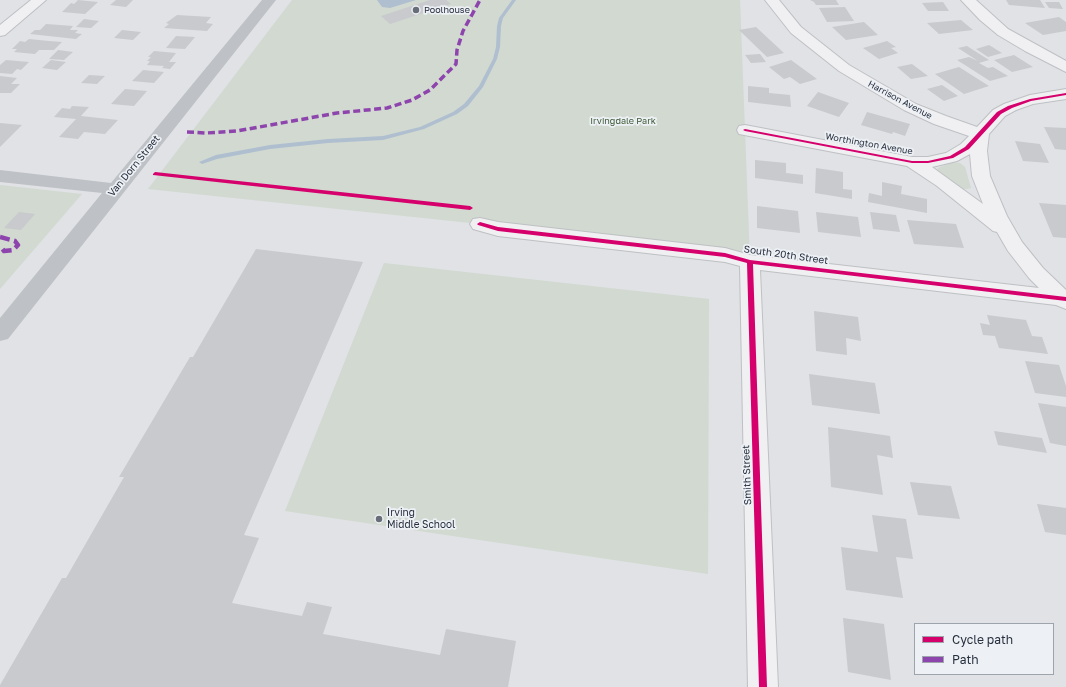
<!DOCTYPE html>
<html>
<head>
<meta charset="utf-8">
<style>
  body { margin:0 }
  #map { position:relative; width:1066px; height:687px; overflow:hidden; background:#e0e2e5; font-family:"Golos Text",sans-serif }
  canvas { display:block }
  .legend { position:absolute; left:914px; top:623px; width:140px; height:52px; box-sizing:border-box; background:#edf1f5; border:1px solid #9ea4ac; margin:0; padding:5px 7px; list-style:none; font-size:12px; color:#28303e }
  .legend li { display:flex; align-items:center; gap:8px; height:20px }
  .legend b { width:20px; border:1px solid #9ea4ac }
</style>
</head>
<body>
<div id="map">
<canvas width="1066" height="687"></canvas>
<ul class="legend">
<li><b style="height:5px;background:#d6006c"></b>Cycle path</li>
<li><b style="height:5px;background:#8e44ad"></b>Path</li>
</ul>
</div>
<script>
const context = document.querySelector('canvas').getContext('2d');
context.lineJoin = 'round';
function fill(path, color) {
  context.fillStyle = color;
  context.fill(path, 'evenodd');
}
function poly(rows) {
  const path = new Path2D();
  for (const r of rows) {
    path.moveTo(r[0], r[1]);
    for (let i = 2; i < r.length; i += 2) path.lineTo(r[i], r[i + 1]);
  }
  return path;
}
function strokePath(path, color, width, dash) {
  context.strokeStyle = color;
  context.lineWidth = width;
  context.lineCap = dash ? 'butt' : 'round';
  context.setLineDash(dash || []);
  context.stroke(path);
}
function label(font, color, halo, rows, align = 'center') {
  context.font = font + ' "Golos Text",sans-serif';
  context.lineWidth = 3.5;
  context.setLineDash([]);
  context.textBaseline = 'middle';
  context.strokeStyle = halo;
  context.fillStyle = color;
  for (const [text, x, y, turn = 0] of rows) {
    context.save();
    context.translate(x, y);
    context.rotate((+turn || 0) * Math.PI / 180);
    context.textAlign = isNaN(turn) ? turn : align;
    if (halo) context.strokeText(text, 0, 0);
    context.fillText(text, 0, 0);
    context.restore();
  }
}
fill(poly([
  [292,0,740,0,750,262,480,224,148,189],
  [952,162,960,163,965,167,971,188,962,190,936,172,938,168],
  [0,185,82,194,0,289],
  [384,263,709,299,708,574,285,511]
]), '#d1d9d0');
fill(poly([
  [377,0,416,0,390,8,382,7]
]), '#afbfd0');
fill(poly([
  [512,0,516,0,503,18,501,26,500,47,497,59,483,87,468,106,457,114,424,129,383,140,328,143,270,149,217,159,202,164,199,162,216,155,270,145,328,139,383,136,420,127,453,112,464,104,479,86,493,59,496,47,497,26,499,18,512,0]
]), '#afbfd0');
fill(poly([
  [78,0,98,2,85,14,62,12,71,3,74,4],
  [116,0,133,0,126,7,110,5],
  [430,0,446,0,451,4,390,24,381,16],
  [810,0,836,0,839,5,816,5,814,2],
  [1006,0,1040,0,1045,8,1009,5],
  [943,2,949,11,928,11,922,3],
  [1045,2,1059,2,1063,9,1049,8],
  [845,7,854,21,827,22,819,8],
  [177,15,211,17,206,23,213,24,207,31,164,28,169,24,166,23],
  [1059,17,1066,22,1066,31,1043,35,1025,23],
  [84,19,99,21,91,28,76,27],
  [961,20,973,30,939,34,927,23],
  [864,22,878,35,846,40,832,27],
  [46,24,73,26,70,30,78,30,75,33,82,34,76,39,30,34,35,30,40,30],
  [756,27,784,53,767,57,739,30],
  [122,30,141,32,133,40,114,38],
  [176,36,195,37,185,49,166,48],
  [29,39,49,41,62,42,54,50,39,50,35,54,14,52,17,49,12,49,20,41,25,42],
  [887,41,896,47,891,48,898,53,879,59,863,48],
  [989,45,1002,53,988,57,976,49],
  [967,46,989,60,979,63,988,68,993,67,1008,76,990,81,957,60,969,57,978,61,958,48],
  [58,50,73,52,64,60,49,59],
  [154,51,176,53,169,62,176,62,170,69,162,68,164,66,147,65,150,61,147,61,151,57,148,57],
  [760,54,766,62,751,63,745,55],
  [1014,55,1033,67,1012,72,994,60],
  [6,60,29,62,21,70,17,69,12,74,0,73,0,65],
  [51,60,66,62,57,70,42,68],
  [791,60,817,79,800,84,790,77,784,79,769,67],
  [912,64,928,76,911,79,897,67],
  [959,67,989,86,964,94,935,74],
  [143,70,164,72,154,83,132,81],
  [89,75,105,76,97,84,81,83],
  [0,76,17,78,11,84,20,84,11,93,0,93],
  [942,85,958,96,944,101,927,89],
  [748,86,769,88,769,93,790,95,791,107,748,102],
  [125,89,147,91,134,106,111,104],
  [818,92,849,103,839,117,807,106],
  [72,106,89,107,81,116,118,120,105,134,84,132,78,139,59,137,76,119,54,117,62,108,70,109],
  [867,112,910,124,905,136,893,132,892,134,861,125],
  [0,123,22,125,0,147],
  [1044,127,1066,128,1066,150,1055,149],
  [1015,141,1040,144,1049,163,1023,161],
  [755,160,786,163,786,173,803,175,803,184,755,178],
  [816,168,843,172,843,189,852,190,852,199,815,193],
  [882,182,902,186,901,194,927,199,927,213,868,202,869,193,882,196],
  [1039,203,1066,205,1066,238,1053,237],
  [757,206,798,211,800,233,757,228],
  [19,212,35,214,21,230,4,228],
  [816,212,858,217,861,237,818,232],
  [870,212,896,215,900,232,873,229],
  [907,220,956,224,964,248,914,244],
  [256,249,363,262,244,535,259,538,232,603,302,616,307,602,332,607,323,634,440,655,446,629,516,641,508,687,0,687,0,685,62,578,66,578,124,477,119,477,190,357,193,357],
  [814,311,858,317,861,341,846,338,847,355,816,351],
  [987,315,1026,320,1032,336,1042,337,1048,354,999,348,995,336,983,335,980,323,990,325],
  [1025,361,1059,365,1066,386,1066,397,1035,393],
  [809,374,875,383,880,414,812,405],
  [1038,403,1066,407,1066,446,1050,443],
  [828,427,890,436,893,458,877,455,883,495,831,487],
  [994,431,1042,438,1047,453,998,445],
  [910,482,951,486,960,519,918,515],
  [1037,504,1066,508,1066,535,1045,532],
  [872,515,906,519,913,559,896,557,903,598,846,590,841,547,878,552],
  [843,618,884,624,891,680,848,672]
]), '#c8cacd');
const street = poly([
  [31,0,46,0,5,35,0,36,0,25,31,0],
  [765,0,779,0,801,27,849,65,916,104,946,116,977,127,993,110,1004,104,1030,95,1066,89,1066,99,1033,104,1016,110,1005,116,989,134,987,151,990,176,1007,216,1022,242,1043,268,1066,290,1066,309,1056,305,760,270,778,687,748,687,740,266,725,262,498,236,473,229,470,224,473,219,480,218,498,222,725,248,750,255,1039,288,1029,278,1008,251,997,232,993,231,937,186,907,166,739,134,737,130,739,126,745,125,912,157,928,157,946,153,961,144,969,136,934,124,904,110,839,71,791,33,765,0],
  [970,154,972,176,983,204,932,167,957,161,970,154],
  [961,0,976,0,1008,29,1066,61,1066,72,1025,51,998,35,980,20,961,0]
]);
strokePath(street, '#bec0c3', 2);
fill(street, '#f0f0f2');
fill(poly([
  [262,0,276,0,8,339,0,341,0,318,102,193,0,182,0,170,111,183,262,0]
]), '#bec1c5');
strokePath(poly([
  [187,132,206,133,237,131,337,113,387,108,412,100,430,90,456,64,457,50,463,31,480,0]
]), '#8e44ad', 3.5, [7, 3.5]);
strokePath(poly([
  [0,237,15,241,18,245,13,250,4,251,0,246]
]), '#8e44ad', 4.5, [10, 4.5]);
fill(poly([
  [1066,93,1066,95,1031,101,1012,108,1001,114,969,149,953,158,928,163,912,163,745,131,743,130,745,129,912,161,928,161,950,156,965,147,997,112,1008,106,1030,99,1066,93],
  [155,172,470,206,473,208,470,210,153,175,153,174,155,172],
  [480,222,498,227,725,253,750,260,1066,297,1066,301,753,264,767,687,759,687,747,263,725,257,498,231,478,225,477,224,480,222]
]), '#d6006c');
for (const [x, y, r, color] of [
  [416,10,4,"#686e78"],
  [379,519,4,"#686e78"]
]) {
  const dot = new Path2D();
  dot.arc(x, y, r, 0, 2 * Math.PI);
  context.fillStyle = color;
  context.fill(dot);
  strokePath(dot, '#edf1f5', 1.5);
}
label('9px', '#28303e', '#edf1f5', [
  ["Poolhouse",424,10]
], 'left');
label('9px', '#28303e', '#edf1f5', [
  ["Harrison Avenue",900,100,28],
  ["Worthington Avenue",869,144,10]
]);
label('9px', '#3d5935', '#edf1f5', [
  ["Irvingdale Park",623,121]
]);
label('10px', '#28303e', '#edf1f5', [
  ["Van Dorn Street",134,166,-51],
  ["South 20th Street",786,255,8],
  ["Smith Street",747,475,-92]
]);
label('10px', '#28303e', '#edf1f5', [
  ["Irving",387,513],
  ["Middle School",387,525]
], 'left');
</script>
</body>
</html>
